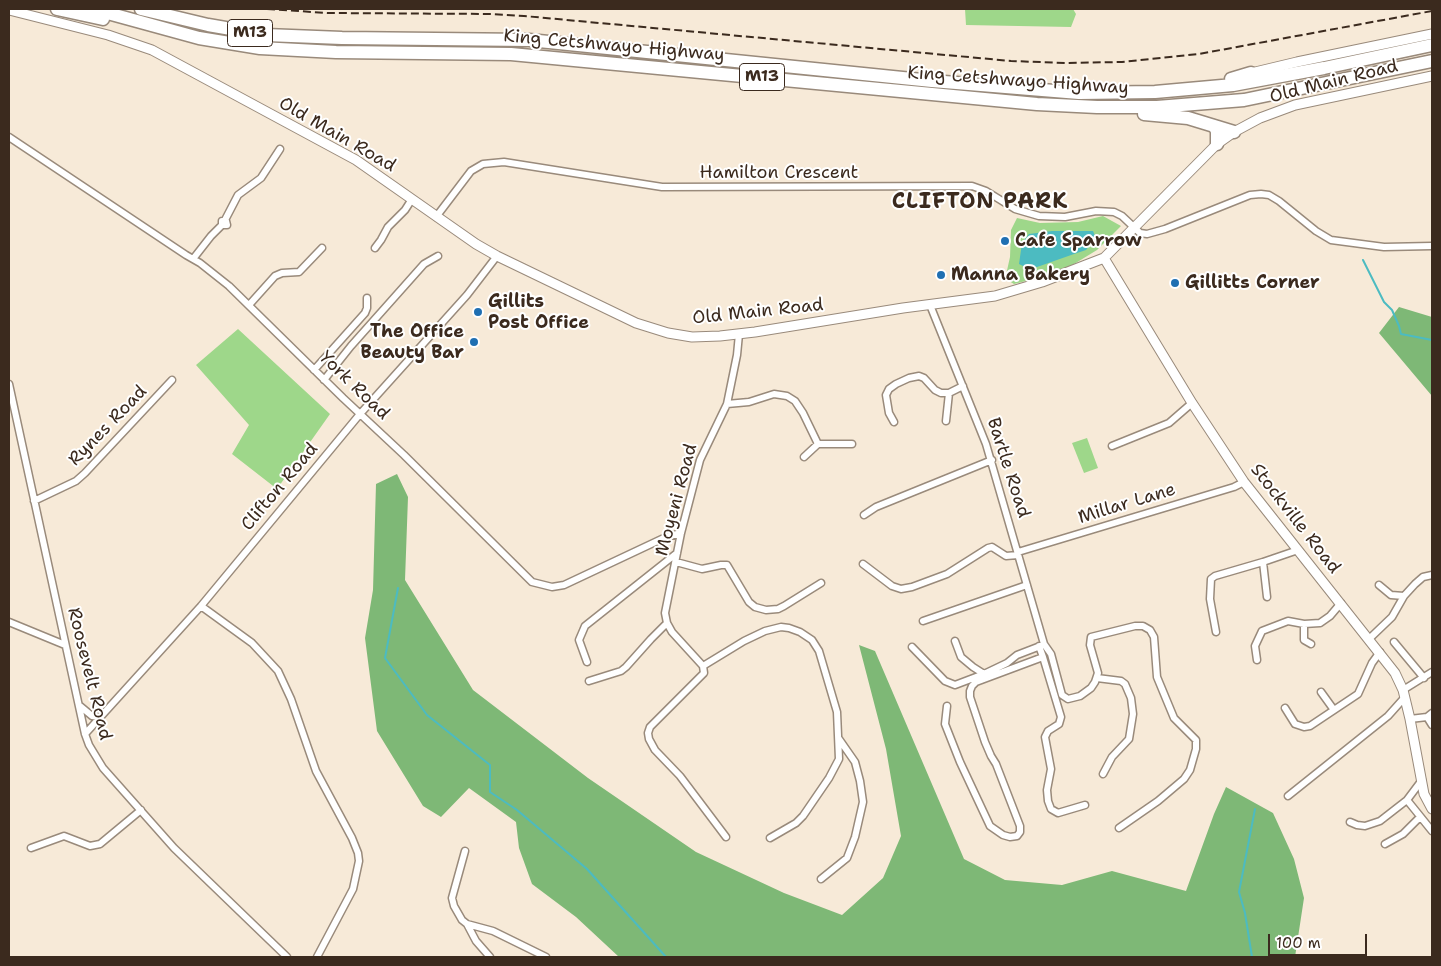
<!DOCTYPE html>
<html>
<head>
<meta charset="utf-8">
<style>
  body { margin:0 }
  #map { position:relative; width:1441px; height:966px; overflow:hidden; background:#f7ead8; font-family:"Shantell Sans",sans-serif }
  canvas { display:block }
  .frame { position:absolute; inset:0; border:10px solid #3b2a1e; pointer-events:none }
  .scale { position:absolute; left:1268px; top:934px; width:99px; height:22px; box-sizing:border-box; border:2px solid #3b2a1e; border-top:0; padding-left:6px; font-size:15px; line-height:18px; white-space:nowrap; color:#3b2a1e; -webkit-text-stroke:4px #fff; paint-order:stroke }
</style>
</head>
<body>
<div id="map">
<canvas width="1441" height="966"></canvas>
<div class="frame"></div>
<div class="scale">100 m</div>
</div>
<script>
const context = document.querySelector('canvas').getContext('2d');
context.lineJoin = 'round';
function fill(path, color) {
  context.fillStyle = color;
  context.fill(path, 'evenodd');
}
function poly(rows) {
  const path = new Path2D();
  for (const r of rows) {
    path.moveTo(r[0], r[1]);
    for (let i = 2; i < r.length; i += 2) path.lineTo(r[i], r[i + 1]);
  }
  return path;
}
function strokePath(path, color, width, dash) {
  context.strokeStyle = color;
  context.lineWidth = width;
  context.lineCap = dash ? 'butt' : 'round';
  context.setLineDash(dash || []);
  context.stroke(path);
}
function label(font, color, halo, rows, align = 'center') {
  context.font = font + ' "Shantell Sans",sans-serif';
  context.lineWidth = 4;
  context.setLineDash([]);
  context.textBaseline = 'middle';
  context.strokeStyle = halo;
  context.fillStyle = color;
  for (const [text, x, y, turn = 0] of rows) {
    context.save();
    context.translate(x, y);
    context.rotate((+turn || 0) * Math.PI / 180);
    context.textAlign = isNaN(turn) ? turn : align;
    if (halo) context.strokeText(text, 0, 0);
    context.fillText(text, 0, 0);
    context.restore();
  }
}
fill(poly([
  [965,9,1073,9,1076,14,1071,27,966,25],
  [1103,216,1121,226,1097,250,1061,272,1014,284,1004,278,1006,275,1010,257,1011,230,1017,218,1040,223,1078,222],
  [238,329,330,414,277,489,232,454,249,425,196,365],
  [1087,438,1098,468,1084,473,1072,443]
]), '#9ed78a');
fill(poly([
  [1399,307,1432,317,1432,396,1379,333],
  [397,474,408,497,405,580,473,690,588,778,696,852,784,893,842,915,883,878,901,836,886,749,859,645,875,651,964,859,1005,880,1062,885,1112,871,1186,891,1214,814,1226,787,1273,813,1294,859,1304,898,1295,957,619,957,576,917,532,884,519,848,516,822,469,788,441,817,423,806,377,731,365,638,373,590,376,484]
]), '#7eb876');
fill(poly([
  [1052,231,1093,231,1096,238,1086,250,1074,254,1037,267,1025,267,1019,264,1022,243,1029,234]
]), '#4cbbc1');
strokePath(poly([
  [1363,260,1384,302,1392,310,1399,326,1401,334,1432,340],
  [398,588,385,658,427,715,490,765,490,792,517,810,587,869,666,957],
  [1252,957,1245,913,1239,892,1255,809]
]), '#4cbbc1', 2);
const minor = poly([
  [9,137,186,255,200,263,229,286,343,398,404,455,532,582,552,587,564,585,666,537,681,533],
  [436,217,471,171,483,164,504,162,662,187,972,186,986,191,1015,209,1039,216,1065,217,1096,211,1114,212,1122,216,1140,233,1147,234,1165,229,1250,195,1261,194,1269,195,1279,201,1316,231,1331,240,1384,247,1432,246],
  [225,220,238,195,261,178,280,149],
  [375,248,381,240,388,227,405,210,412,199],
  [193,259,211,236,222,225,227,225,226,221,222,221,222,225],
  [249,305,275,276,282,273,299,272,322,248],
  [930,305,986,444,1044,644,1051,654,1062,695,1068,699,1080,696,1091,688,1095,682,1098,673,1090,645,1091,637,1135,626,1143,626,1150,630,1154,637,1157,677,1174,718,1196,740,1196,749,1190,770,1184,779,1158,801,1119,828],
  [314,370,365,313,367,308,367,298],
  [324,380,351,346,424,264,438,256],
  [9,384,85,734,89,745,103,768,174,848,287,957],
  [727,404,749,402,774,394,787,396,795,401,803,413,818,444,852,444],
  [946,421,949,393],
  [894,422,889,413,886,395,889,389,896,384,909,378,919,376,924,378,935,390,941,393,949,393,963,386],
  [1112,446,1169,423,1192,403],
  [804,457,818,444],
  [34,501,76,481,85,473,172,380],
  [864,515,876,507,992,460],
  [1018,552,1234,487,1244,482],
  [676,562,702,569,721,565,727,565,749,602,755,607,766,610,778,609,784,606,821,583],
  [863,564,892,586,901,589,912,587,947,574,988,548,992,547,1006,556,1018,555],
  [1379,585,1391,595,1404,596],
  [1267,597,1263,562,1298,550],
  [201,606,252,643,278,671,291,699,316,771,352,838,358,853,359,861,353,889,317,957],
  [923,621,1027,585],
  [9,622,65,645],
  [1304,624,1304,640,1311,644],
  [1216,632,1210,599,1211,579,1215,576,1263,562],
  [1369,639,1392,617,1404,596,1415,584,1423,577,1432,575],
  [955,641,961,657,973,667,984,674],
  [1394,642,1424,678],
  [912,647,945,681,955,685,984,674,1007,663,1017,655,1043,645],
  [1043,657,1061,717,1059,724,1048,731,1045,737,1051,769,1047,790,1048,801,1051,809,1058,813,1085,805],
  [1257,660,1255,646,1262,631,1288,621,1304,624,1320,623,1330,616,1341,603],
  [587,662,579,640,585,626,677,553],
  [703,666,744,641,765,631,781,627,789,628,800,632,812,640,819,651,837,712,839,759,829,778,803,816,796,823,770,838],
  [1097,678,1121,681,1125,684,1131,698,1133,714,1129,739,1112,757,1103,774],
  [589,681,621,671,626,667,651,639,667,623],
  [1403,690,1432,672],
  [1321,692,1334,710],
  [80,706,92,716,100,717],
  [947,706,945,724,960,762,990,826,1003,835,1010,837,1017,836,1020,832,1020,826,996,764,991,756,985,742,970,697,970,691,972,686,976,682,1043,657,1039,646],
  [1285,708,1295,724,1304,727,1310,726,1358,694,1372,663,1380,652],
  [1427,717,1432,725],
  [1410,719,1427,717,1432,713],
  [85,734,201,606,360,414,467,295,497,256],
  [1422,780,1407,800,1432,831],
  [1288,796,1388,716,1405,697],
  [1350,822,1357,825,1365,826,1380,821,1407,800],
  [726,837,680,776,655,750,649,739,648,733,650,727,704,673,703,666,672,632,667,623,665,613,681,533,700,460,727,404,737,355,739,334],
  [1385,844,1403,834,1420,817],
  [31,848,64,836,90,846,100,844,141,810],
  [465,851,452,898,454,906,462,920,467,924,493,931,546,957],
  [821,879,847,858,855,837,863,802,860,781,855,762,839,739],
  [467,924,476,941,490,957]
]);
const tertiary = poly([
  [9,10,108,35,152,50,356,160,476,244,497,256,636,323,668,333,692,337,720,336,755,332,903,308,995,296,1042,282,1104,258,1217,144,1234,132,1260,118,1295,105,1432,76],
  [1251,73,1297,62,1432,34],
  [1104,258,1192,403,1244,482,1395,673,1403,690,1410,719,1424,794,1432,809]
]);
const motorway = poly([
  [57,9,103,19],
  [93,9,199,38,260,48,336,52,511,54,1037,104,1097,107,1157,107,1244,100,1432,61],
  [141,9,208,25,266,35,342,38,529,40,932,81,1079,93,1155,92,1233,85,1324,68,1432,45],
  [1231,79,1251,73],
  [1144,114,1188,118,1234,132],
  [1214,126,1217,131,1217,144]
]);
strokePath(minor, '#998a7b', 9);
strokePath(tertiary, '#998a7b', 11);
strokePath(motorway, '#998a7b', 15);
strokePath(minor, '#fff', 6);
strokePath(tertiary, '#fff', 9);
strokePath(motorway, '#fff', 12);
strokePath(poly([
  [267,9,328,13,492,14,524,16,1011,61,1065,63,1122,62,1199,54,1432,11]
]), '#3b2a1e', 2, [8, 4]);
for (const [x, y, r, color] of [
  [1005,241,5,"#1f6fb2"],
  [941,275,5,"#1f6fb2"],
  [1175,283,5,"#1f6fb2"],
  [478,312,5,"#1f6fb2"],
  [474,342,5,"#1f6fb2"]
]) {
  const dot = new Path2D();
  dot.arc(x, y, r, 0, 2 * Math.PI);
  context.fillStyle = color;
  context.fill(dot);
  strokePath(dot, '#fff', 2);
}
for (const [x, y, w] of [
  [250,33,45],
  [762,77,45]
]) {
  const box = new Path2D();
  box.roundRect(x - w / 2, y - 13.5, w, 27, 4);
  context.fillStyle = '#fff';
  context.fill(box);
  strokePath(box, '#3b2a1e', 1);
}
label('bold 16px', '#3b2a1e', null, [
  ["M13",250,33],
  ["M13",762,77]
]);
label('18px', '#3b2a1e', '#fff', [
  ["King Cetshwayo Highway",614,46,5],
  ["King Cetshwayo Highway",1018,81,4],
  ["Old Main Road",1334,82,-14],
  ["Old Main Road",337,135,30],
  ["Hamilton Crescent",779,173],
  ["Old Main Road",758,312,-6],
  ["York Road",354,386,44],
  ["Rynes Road",108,426,-46],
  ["Bartle Road",1008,468,72],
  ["Clifton Road",280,487,-50],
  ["Moyeni Road",677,500,-75],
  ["Millar Lane",1127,504,-17],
  ["Stockville Road",1295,519,52],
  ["Roosevelt Road",89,674,76]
]);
label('bold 18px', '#3b2a1e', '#fff', [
  ["Cafe Sparrow",1015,241],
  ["Manna Bakery",951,275],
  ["Gillitts Corner",1185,283],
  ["Gillits",488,302],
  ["Post Office",488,323],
  ["The Office",464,332,"right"],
  ["Beauty Bar",464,353,"right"]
], 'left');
context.letterSpacing = '1px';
label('bold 22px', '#3b2a1e', '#fff', [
  ["CLIFTON PARK",980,202]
]);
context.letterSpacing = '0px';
</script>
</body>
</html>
